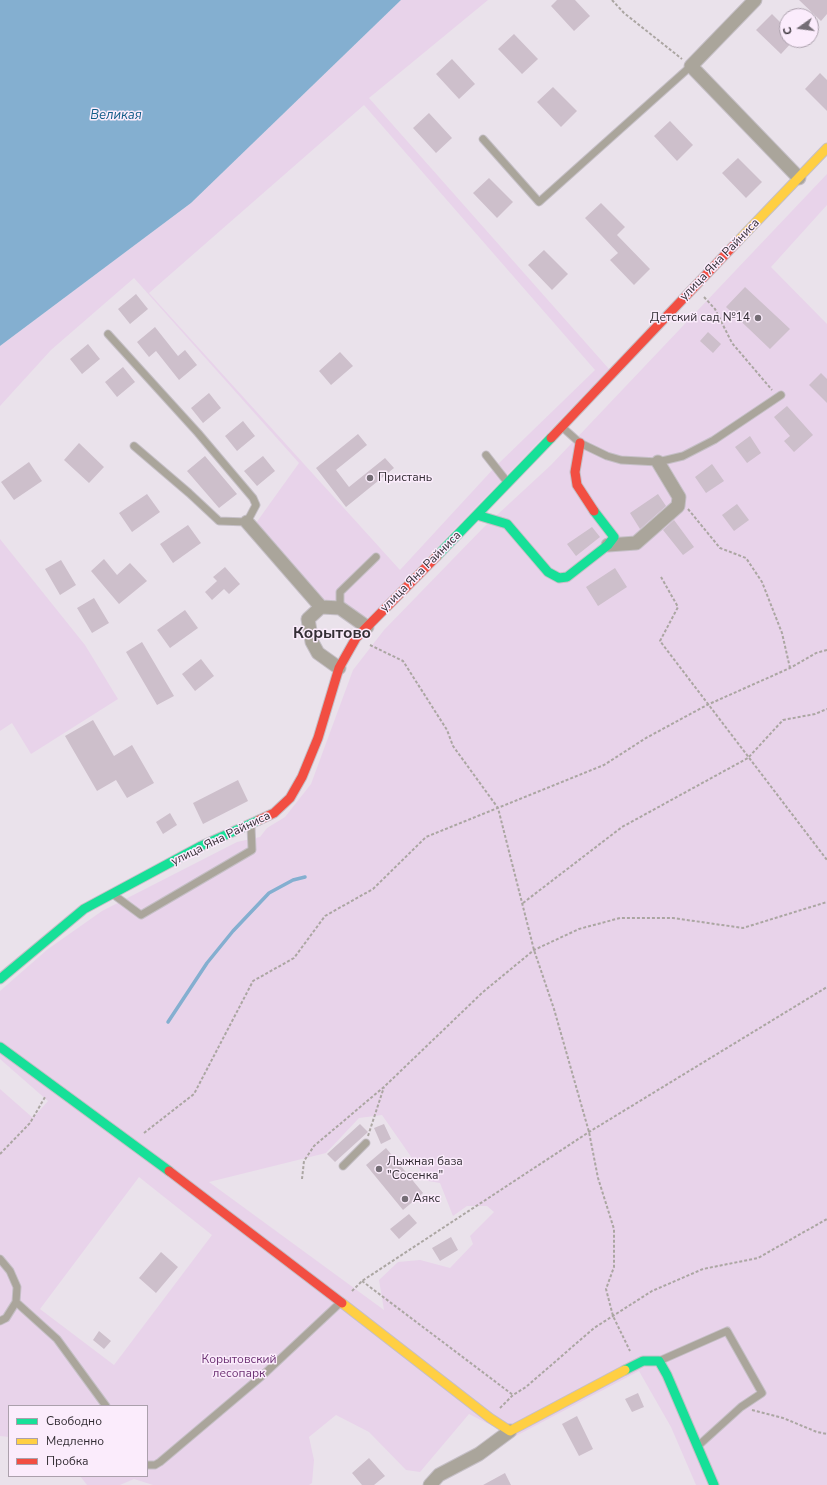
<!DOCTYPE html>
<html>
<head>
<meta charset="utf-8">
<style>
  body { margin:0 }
  #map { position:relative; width:827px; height:1485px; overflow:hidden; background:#eae2eb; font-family:"Nunito Sans",sans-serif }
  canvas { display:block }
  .legend { position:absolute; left:8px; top:1405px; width:140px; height:72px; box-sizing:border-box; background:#fbecfc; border:1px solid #aba0ac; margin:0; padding:5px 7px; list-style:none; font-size:12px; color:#342e35 }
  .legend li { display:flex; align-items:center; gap:8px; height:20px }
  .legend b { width:20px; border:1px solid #aba0ac }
  .north { position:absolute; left:779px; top:8px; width:40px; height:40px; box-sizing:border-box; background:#fbecfc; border:1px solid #aba0ac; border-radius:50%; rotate:256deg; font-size:11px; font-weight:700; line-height:16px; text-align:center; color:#342e35 }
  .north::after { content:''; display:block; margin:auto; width:14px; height:18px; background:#746d75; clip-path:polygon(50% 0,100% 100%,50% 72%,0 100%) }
</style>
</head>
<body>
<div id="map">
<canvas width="827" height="1485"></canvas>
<ul class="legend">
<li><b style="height:5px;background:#16e098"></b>Свободно</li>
<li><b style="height:5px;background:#ffcf43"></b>Медленно</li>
<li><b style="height:5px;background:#f24e42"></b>Пробка</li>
</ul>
<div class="north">С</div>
</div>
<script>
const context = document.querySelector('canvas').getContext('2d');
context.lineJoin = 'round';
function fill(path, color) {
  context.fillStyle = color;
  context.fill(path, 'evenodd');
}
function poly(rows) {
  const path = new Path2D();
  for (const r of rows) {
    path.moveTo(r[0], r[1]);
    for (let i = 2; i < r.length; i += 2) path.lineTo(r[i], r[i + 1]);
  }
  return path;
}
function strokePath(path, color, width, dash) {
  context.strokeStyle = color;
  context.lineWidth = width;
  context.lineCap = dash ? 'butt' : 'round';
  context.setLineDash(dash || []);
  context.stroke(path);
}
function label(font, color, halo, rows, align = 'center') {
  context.font = font + ' "Nunito Sans",sans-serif';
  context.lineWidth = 3;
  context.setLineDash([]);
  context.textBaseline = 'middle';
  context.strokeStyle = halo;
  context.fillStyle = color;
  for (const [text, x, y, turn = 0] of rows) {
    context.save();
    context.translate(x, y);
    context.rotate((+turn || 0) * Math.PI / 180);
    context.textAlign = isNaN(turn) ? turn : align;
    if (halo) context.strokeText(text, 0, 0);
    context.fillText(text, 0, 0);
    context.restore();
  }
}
fill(poly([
  [401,0,488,0,369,98,609,369,369,618,323,599,256,523,299,463,134,278,51,350,0,406,0,346,191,203],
  [364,105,595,370,495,467,400,570,149,293],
  [827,174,827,205,771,267,827,324,827,1485,696,1485,671,1427,639,1371,514,1437,469,1414,420,1472,406,1470,369,1432,336,1415,309,1437,314,1460,312,1483,309,1485,153,1485,134,1479,120,1485,87,1485,80,1476,147,1476,147,1406,9,1406,9,1437,0,1436,0,1089,33,1118,48,1101,0,1059,0,991,48,949,102,911,237,842,260,837,267,828,285,817,311,784,353,670,384,630,484,527,551,465],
  [382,1115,428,1181,440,1183,453,1216,467,1206,487,1206,494,1212,470,1236,473,1244,450,1268,420,1260,398,1262,379,1280,384,1310,209,1182,326,1153,359,1118],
  [139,1177,212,1235,114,1365,40,1309],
  [0,539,85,645,118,699,31,754,12,723,0,731]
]), '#e8d3ea');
fill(poly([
  [0,0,401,0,191,203,0,346]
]), '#84afd0');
strokePath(poly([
  [168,1022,207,963,233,931,269,893,293,880,305,877]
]), '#84afd0', 3.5);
fill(poly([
  [557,0,575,0,590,16,574,31,551,6],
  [799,0,827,0,827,14,821,21],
  [772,14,787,29,787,40,794,40,781,54,756,30],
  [514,34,538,59,522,74,498,49],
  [452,59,475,84,459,99,436,74],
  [820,73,827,80,827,111,805,89],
  [553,87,577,111,561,127,537,102],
  [429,113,452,138,436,153,413,128],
  [670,121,693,145,677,161,654,136],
  [738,158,762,182,746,198,722,173],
  [489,178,513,202,497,218,473,193],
  [601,203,625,227,617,235,650,269,634,285,610,260,618,253,585,218],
  [544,250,568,274,552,290,528,265],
  [745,287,790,329,770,349,726,307],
  [136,294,148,309,130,324,118,309],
  [155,327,178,356,185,350,197,365,179,380,156,351,149,357,137,342],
  [708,332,721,344,713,353,700,341],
  [88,344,100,359,82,374,70,359],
  [340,352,353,366,331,385,319,371],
  [123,367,135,382,117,397,105,382],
  [821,373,827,379,827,403,809,385],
  [209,393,221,408,203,423,191,408],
  [787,406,813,435,794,452,784,441,790,436,774,417],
  [243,421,255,436,237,451,225,436],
  [358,434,367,445,336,470,349,487,385,458,394,468,346,507,316,468],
  [750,436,761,453,747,463,735,447],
  [79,443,104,467,89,483,64,460],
  [205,456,237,494,219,508,187,471],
  [263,456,275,471,257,486,244,471],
  [29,462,42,481,14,500,1,482],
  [712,464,724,481,706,493,695,477],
  [147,494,160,512,132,532,119,513],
  [658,494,666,506,640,529,630,513],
  [737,504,749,520,734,531,722,515],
  [674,520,694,547,683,555,663,530],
  [188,525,201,543,173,563,160,544],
  [592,527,600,537,576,556,567,544],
  [104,559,117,575,130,563,147,581,119,604,91,571],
  [61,560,76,585,60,595,45,569],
  [225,567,240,584,229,594,224,589,212,600,205,592,217,581,213,577],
  [615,568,627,587,598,606,586,587],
  [94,598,109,623,92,633,77,608],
  [185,610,198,628,170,648,157,630],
  [142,642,174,696,157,705,126,652],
  [201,659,214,676,195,691,182,674],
  [93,720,114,756,132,745,154,783,127,798,116,780,97,791,65,736],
  [238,780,248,801,203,824,193,803],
  [170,813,177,825,163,834,156,822],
  [360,1124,368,1132,335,1162,327,1154],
  [384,1124,391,1139,381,1144,374,1128],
  [386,1148,423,1193,403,1210,366,1165],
  [409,1214,417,1223,399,1239,390,1229],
  [451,1237,458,1250,440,1261,432,1248],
  [161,1252,178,1267,156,1293,139,1278],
  [99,1331,111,1341,104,1349,93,1340],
  [638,1393,644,1407,632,1412,625,1399],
  [577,1416,593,1449,579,1456,562,1424],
  [369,1458,385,1476,374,1485,362,1485,352,1473],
  [505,1473,511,1485,483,1485]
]), '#cdbfcb');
const lane = poly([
  [483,139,539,202,691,66],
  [108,334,198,433,253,498,256,505,247,522,219,521,189,493,134,446],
  [562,427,580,443,607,456,621,460,658,462,683,456,714,440,781,395],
  [486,455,508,483],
  [340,608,340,592,376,557],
  [114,895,141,915,252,850,251,826],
  [343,1166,366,1143],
  [0,1259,10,1271,17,1287,16,1302,6,1318,0,1321],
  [16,1302,57,1339,106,1406],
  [659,1361,727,1331,762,1393,741,1407,699,1445],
  [147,1465,155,1465,160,1462,263,1375,341,1302]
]);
const street = poly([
  [755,0,691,66,799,178],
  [247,522,321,607],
  [608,545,636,543,678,506,679,497,658,462],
  [339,668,318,653,312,642,308,619,321,607,340,608,367,627],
  [430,1485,439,1475,479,1454,510,1431]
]);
const fast = poly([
  [477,515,507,524,548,572,559,578,567,577,608,545,614,537,594,511],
  [437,556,551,438],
  [0,979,84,909,201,846,259,820],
  [0,1047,169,1171],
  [625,1370,643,1361,659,1361,667,1375,714,1485]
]);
const slow = poly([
  [738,241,827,148],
  [342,1303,490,1418,510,1431,625,1370]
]);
const jam = poly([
  [551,438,738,241],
  [580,443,575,472,577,485,594,511],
  [259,820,274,813,290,798,302,777,318,738,339,668,356,638,437,556],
  [169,1171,342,1303]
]);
strokePath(lane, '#c5bfc6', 9);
strokePath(street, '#c5bfc6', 15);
strokePath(fast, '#c5bfc6', 11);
strokePath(slow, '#c5bfc6', 11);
strokePath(jam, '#c5bfc6', 11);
strokePath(poly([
  [612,0,624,13,682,59],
  [704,297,715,309,732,343,772,390],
  [688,509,720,548,746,558,762,582,782,633,790,668],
  [661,577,678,607,660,641,827,860],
  [370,645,403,661,447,730,453,746,498,808,534,950,554,1009,589,1132,598,1178,614,1229,614,1267,606,1289,613,1316,630,1351],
  [523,903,622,827,748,758,783,720,815,714,827,709],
  [144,1133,194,1094,253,981,294,958,325,916,373,889,426,837,604,765,646,738,707,705,790,668,816,653,827,650],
  [368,1136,384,1087],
  [0,1154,30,1123,45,1097],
  [302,1179,304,1161,314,1146,385,1086,483,992,534,950,579,929,620,918,673,918,743,928,827,902],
  [362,1281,513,1395],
  [352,1291,362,1281,589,1132,827,987],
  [500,1408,513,1395,526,1387,594,1328,652,1291,703,1269,758,1258,827,1219],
  [752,1410,783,1418,817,1432,827,1434]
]), '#aba6a2', 2, [3, 2]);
strokePath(lane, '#aaa59b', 7);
strokePath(street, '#aaa59b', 13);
strokePath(fast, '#16e098', 9);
strokePath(slow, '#ffcf43', 9);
strokePath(jam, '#f24e42', 9);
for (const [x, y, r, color] of [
  [758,318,4,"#746d75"],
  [370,478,4,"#746d75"],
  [379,1169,4,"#746d75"],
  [405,1199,4,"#746d75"]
]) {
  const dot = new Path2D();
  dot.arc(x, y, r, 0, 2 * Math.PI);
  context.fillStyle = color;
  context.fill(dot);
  strokePath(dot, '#fbecfc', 1.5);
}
label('12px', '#342e35', '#fbecfc', [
  ["улица Яна Райниса",720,260,-46],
  ["улица Яна Райниса",421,572,-45],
  ["улица Яна Райниса",221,839,-26]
]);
label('12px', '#342e35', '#fbecfc', [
  ["Детский сад №14",750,318,"right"],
  ["Пристань",378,478],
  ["Лыжная база",387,1162],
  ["\"Сосенка\"",387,1176],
  ["Аякс",413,1199]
], 'left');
label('12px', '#6d3274', '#fbecfc', [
  ["Корытовский",239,1360],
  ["лесопарк",239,1374]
]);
label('italic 13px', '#105c88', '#fbecfc', [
  ["Великая",116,116]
]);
label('bold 16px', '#342e35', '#fbecfc', [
  ["Корытово",332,634]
]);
</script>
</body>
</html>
